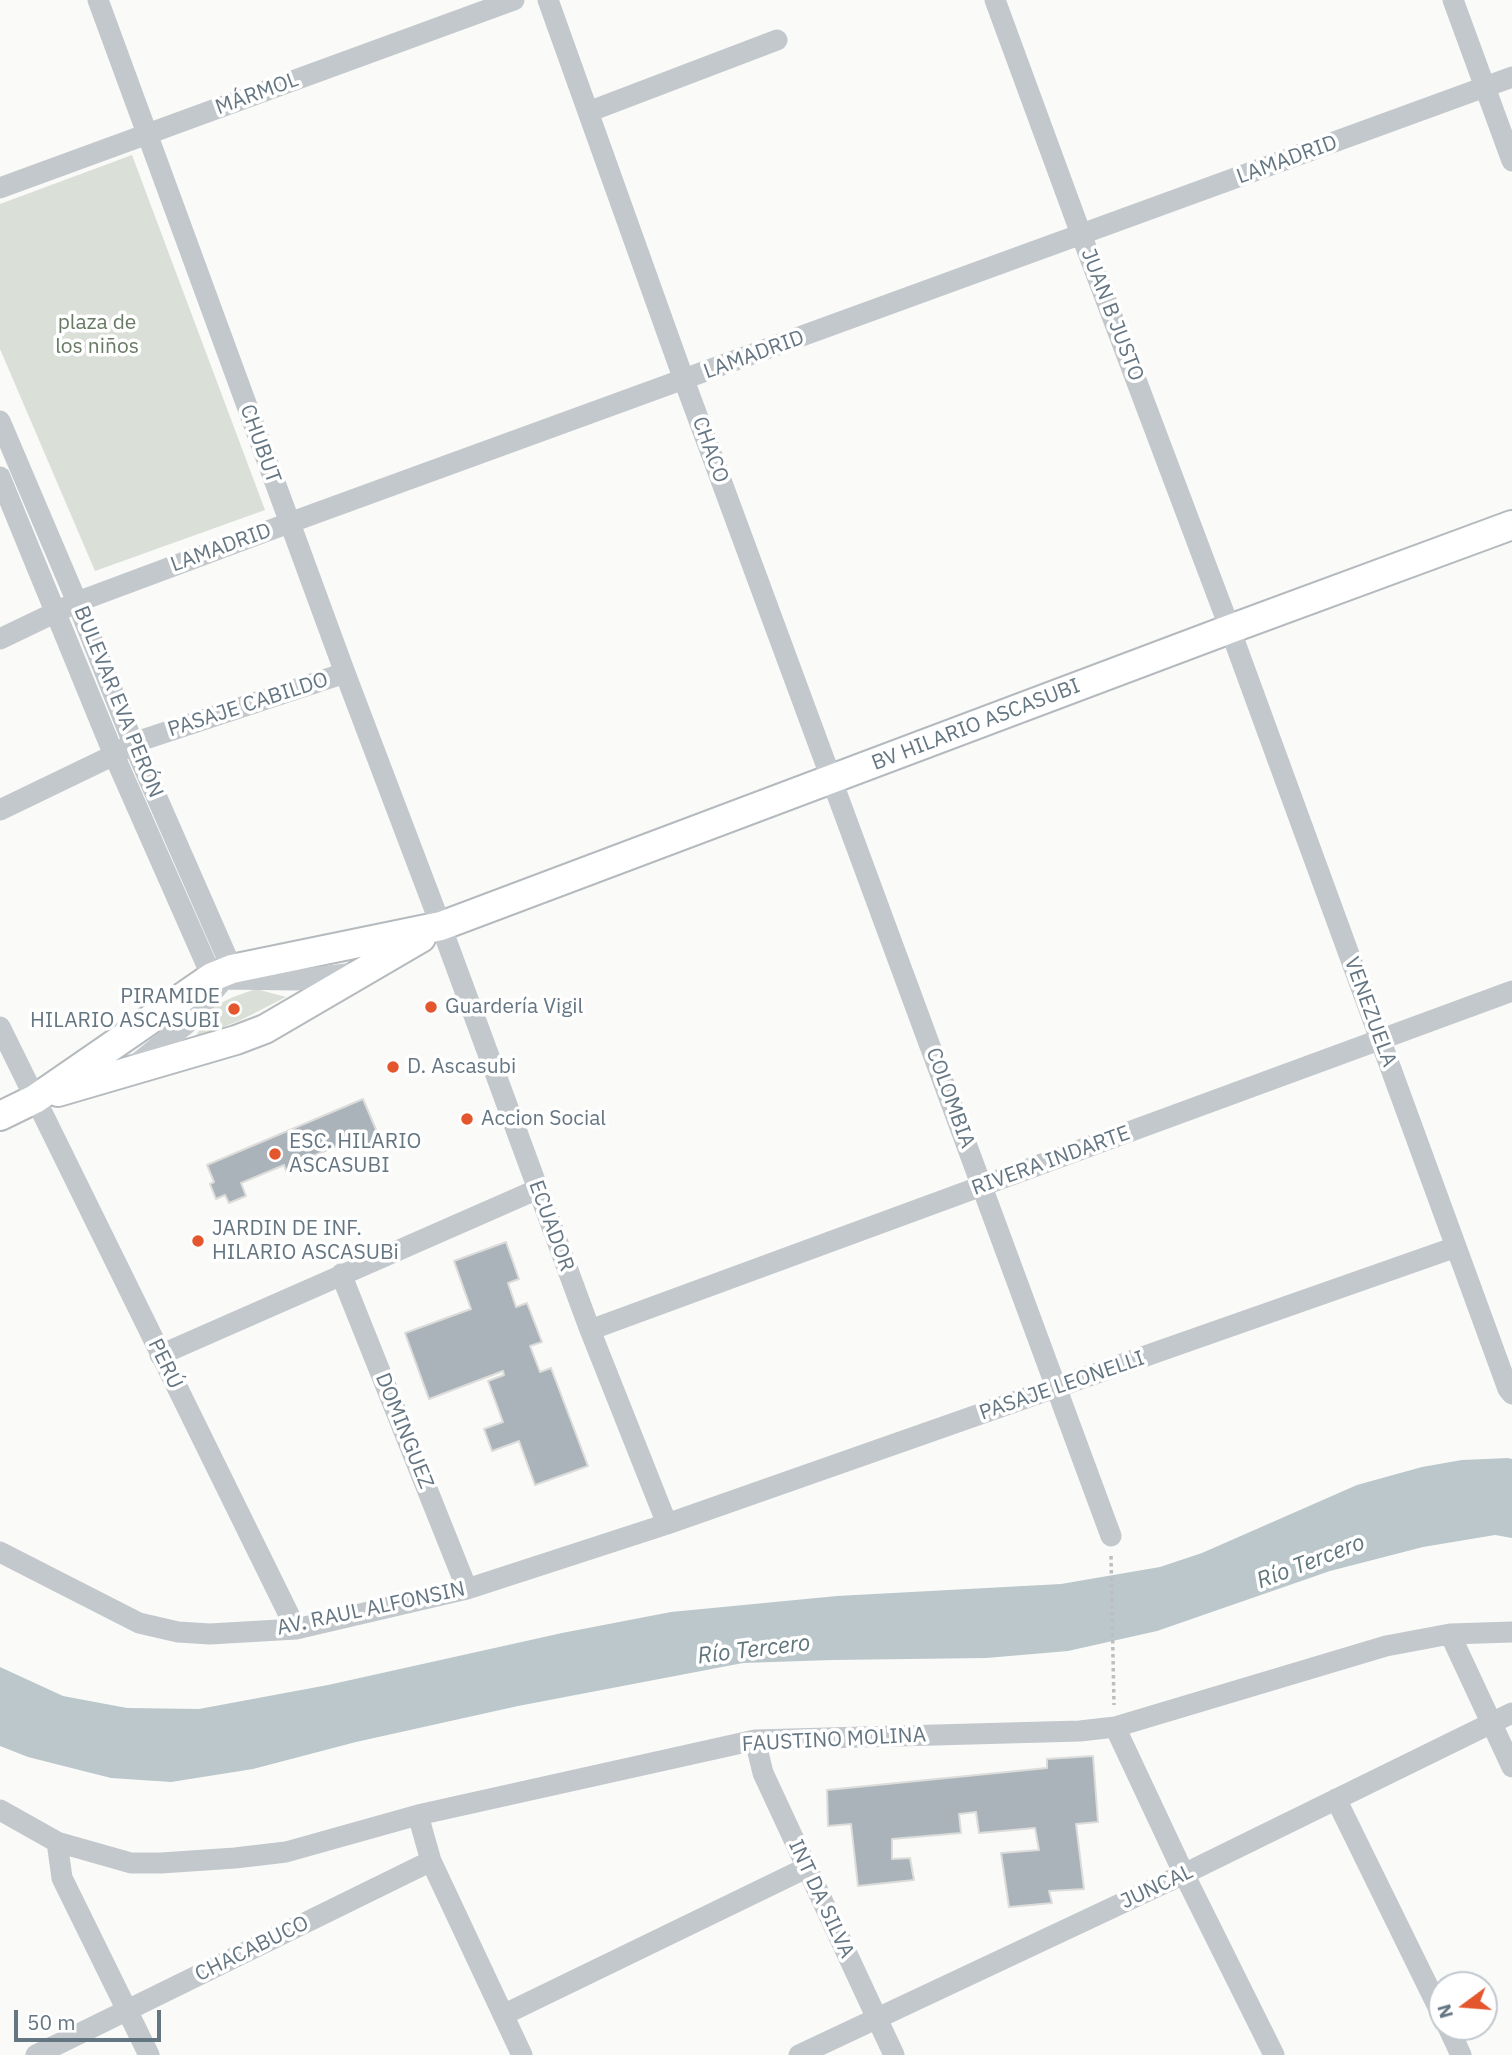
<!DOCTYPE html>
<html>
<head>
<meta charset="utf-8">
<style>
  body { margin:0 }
  #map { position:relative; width:1512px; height:2055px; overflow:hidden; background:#fafaf8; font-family:"IBM Plex Sans",sans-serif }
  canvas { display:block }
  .north { position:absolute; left:1428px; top:1971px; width:70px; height:70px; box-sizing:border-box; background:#fff; border:2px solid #c1c8cd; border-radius:50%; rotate:254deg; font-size:19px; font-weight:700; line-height:28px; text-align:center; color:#657683 }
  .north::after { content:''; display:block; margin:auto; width:24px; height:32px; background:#e4572e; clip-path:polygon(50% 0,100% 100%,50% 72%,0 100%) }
  .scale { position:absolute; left:14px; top:2010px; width:147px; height:32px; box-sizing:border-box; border:4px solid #657683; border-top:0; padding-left:9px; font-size:21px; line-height:24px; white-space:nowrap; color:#657683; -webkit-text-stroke:5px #fff; paint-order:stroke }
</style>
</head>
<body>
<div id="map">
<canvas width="1512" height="2055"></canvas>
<div class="north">N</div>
<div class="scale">50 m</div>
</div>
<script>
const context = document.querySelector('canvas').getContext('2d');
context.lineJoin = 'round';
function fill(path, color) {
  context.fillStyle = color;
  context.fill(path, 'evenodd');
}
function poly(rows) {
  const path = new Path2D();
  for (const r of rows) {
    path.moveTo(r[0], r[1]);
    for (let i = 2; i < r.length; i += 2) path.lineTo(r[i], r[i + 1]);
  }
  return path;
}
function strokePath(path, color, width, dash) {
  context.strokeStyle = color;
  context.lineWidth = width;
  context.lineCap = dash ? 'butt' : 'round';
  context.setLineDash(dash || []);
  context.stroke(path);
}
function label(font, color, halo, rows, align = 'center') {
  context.font = font + ' "IBM Plex Sans",sans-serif';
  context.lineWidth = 7;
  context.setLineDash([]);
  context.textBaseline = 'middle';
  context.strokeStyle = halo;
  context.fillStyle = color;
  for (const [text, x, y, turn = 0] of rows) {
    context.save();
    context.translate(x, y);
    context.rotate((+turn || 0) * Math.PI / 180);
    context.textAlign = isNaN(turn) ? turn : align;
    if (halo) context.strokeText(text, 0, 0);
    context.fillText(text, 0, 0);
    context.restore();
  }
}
fill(poly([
  [132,155,265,510,95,571,0,349,0,204],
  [256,989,286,997,241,1020,195,1038,211,1008,233,997]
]), '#dadfd7');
fill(poly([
  [1508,1458,1512,1459,1512,1538,1495,1535,1423,1547,1330,1571,1157,1631,1068,1651,986,1658,832,1660,743,1663,518,1706,356,1742,253,1769,171,1782,111,1778,28,1757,0,1746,0,1667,63,1696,127,1708,199,1709,328,1685,562,1633,671,1612,837,1596,1061,1584,1160,1567,1202,1553,1357,1485,1422,1467,1462,1460]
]), '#bbc7cb');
const building = poly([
  [363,1099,380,1139,355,1150,351,1140,306,1159,308,1164,287,1173,284,1165,241,1183,246,1196,229,1203,225,1195,216,1199,210,1184,214,1182,207,1165,363,1099],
  [506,1242,519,1279,508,1283,516,1307,527,1303,542,1342,530,1346,540,1372,551,1368,588,1466,535,1485,519,1441,492,1451,484,1429,503,1422,488,1381,504,1375,503,1371,429,1399,405,1333,471,1309,454,1261,506,1242],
  [1093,1756,1098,1822,1076,1824,1084,1889,1049,1891,1052,1903,1009,1907,1001,1853,1039,1850,1035,1828,979,1833,976,1812,959,1814,961,1833,892,1839,892,1859,910,1858,914,1880,858,1886,851,1824,828,1826,827,1790,1047,1768,1047,1759,1093,1756]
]);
fill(building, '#aab3b9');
strokePath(building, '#dcdcda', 2);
const major = poly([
  [58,1092,236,1040,265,1029,421,938],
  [0,1116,35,1099,212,977,232,969,441,926,1230,629,1512,525]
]);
strokePath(major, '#b5babe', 32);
strokePath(poly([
  [1111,1556,1114,1705]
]), '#bbbfc2', 3.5, [3.5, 3.5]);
strokePath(poly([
  [98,0,345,673,441,926,590,1330,667,1524],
  [548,0,684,380,1111,1536],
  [995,0,1081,234,1230,629,1508,1389,1512,1394],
  [1453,0,1512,161],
  [588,112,777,40],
  [0,188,514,0],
  [0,421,77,602,133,743,232,969,186,1024,133,1067],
  [0,477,114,755,212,977,223,979,296,980,355,973],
  [0,639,77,602,289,523,1512,77],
  [0,810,114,755,133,743,345,673],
  [0,1027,296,1629],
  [341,1274,467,1589],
  [590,1330,1512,991],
  [160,1355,538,1189],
  [0,1552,139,1623,178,1632,210,1634,296,1629,467,1589,667,1524,1456,1247],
  [1450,1634,1512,1767],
  [1115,1727,1184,1874,1274,2055],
  [755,1740,763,1773,894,2055],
  [1336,1799,1442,2015],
  [0,1810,57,1842,131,1863,161,1863,235,1858,286,1852,418,1815,755,1740,1080,1731,1115,1727,1386,1646,1450,1634,1512,1632],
  [418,1815,431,1861,522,2055],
  [57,1842,62,1878,149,2055],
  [503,2015,806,1868],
  [1448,2027,1461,2055],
  [36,2055,431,1861],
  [799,2055,1184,1874,1512,1713]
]), '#c3c8cc', 21);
strokePath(major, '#fff', 28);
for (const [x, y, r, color] of [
  [431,1007,7,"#e4572e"],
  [234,1009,7,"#e4572e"],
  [393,1067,7,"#e4572e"],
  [467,1119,7,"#e4572e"],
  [275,1154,7,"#e4572e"],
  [198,1241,7,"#e4572e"]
]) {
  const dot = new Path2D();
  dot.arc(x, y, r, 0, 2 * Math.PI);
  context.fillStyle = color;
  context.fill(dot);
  strokePath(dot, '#fff', 2.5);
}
label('21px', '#657683', '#fff', [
  ["MÁRMOL",257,94,-20],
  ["LAMADRID",1287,160,-20],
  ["JUAN B JUSTO",1112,315,69],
  ["LAMADRID",754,355,-20],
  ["CHUBUT",260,444,70],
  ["CHACO",710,450,70],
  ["LAMADRID",221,548,-20],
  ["BULEVAR EVA PERÓN",118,702,68],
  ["PASAJE CABILDO",248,705,-18],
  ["BV HILARIO ASCASUBI",976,725,-21],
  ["VENEZUELA",1370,1012,70],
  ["COLOMBIA",950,1098,70],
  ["RIVERA INDARTE",1051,1161,-20],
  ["ECUADOR",551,1226,70],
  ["PERÚ",165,1364,64],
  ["PASAJE LEONELLI",1062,1386,-19],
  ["DOMINGUEZ",404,1431,68],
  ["AV. RAUL ALFONSIN",371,1609,-12],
  ["FAUSTINO MOLINA",834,1740,-3],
  ["JUNCAL",1157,1887,-25],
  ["INT DA SILVA",821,1899,65],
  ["CHACABUCO",252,1949,-26]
]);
label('21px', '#687a64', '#fff', [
  ["plaza de",97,323],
  ["los niños",97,347]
]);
label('21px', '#657683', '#fff', [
  ["PIRAMIDE",220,997,"right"],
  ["HILARIO ASCASUBI",220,1021,"right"],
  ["Guardería Vigil",445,1007],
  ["D. Ascasubi",407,1067],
  ["Accion Social",481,1119],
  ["ESC. HILARIO",289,1142],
  ["ASCASUBI",289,1166],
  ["JARDIN DE INF.",212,1229],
  ["HILARIO ASCASUBi",212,1253]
], 'left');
label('italic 23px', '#60757c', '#fff', [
  ["Río Tercero",1311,1562,-21],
  ["Río Tercero",754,1650,-7]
]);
</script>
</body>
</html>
